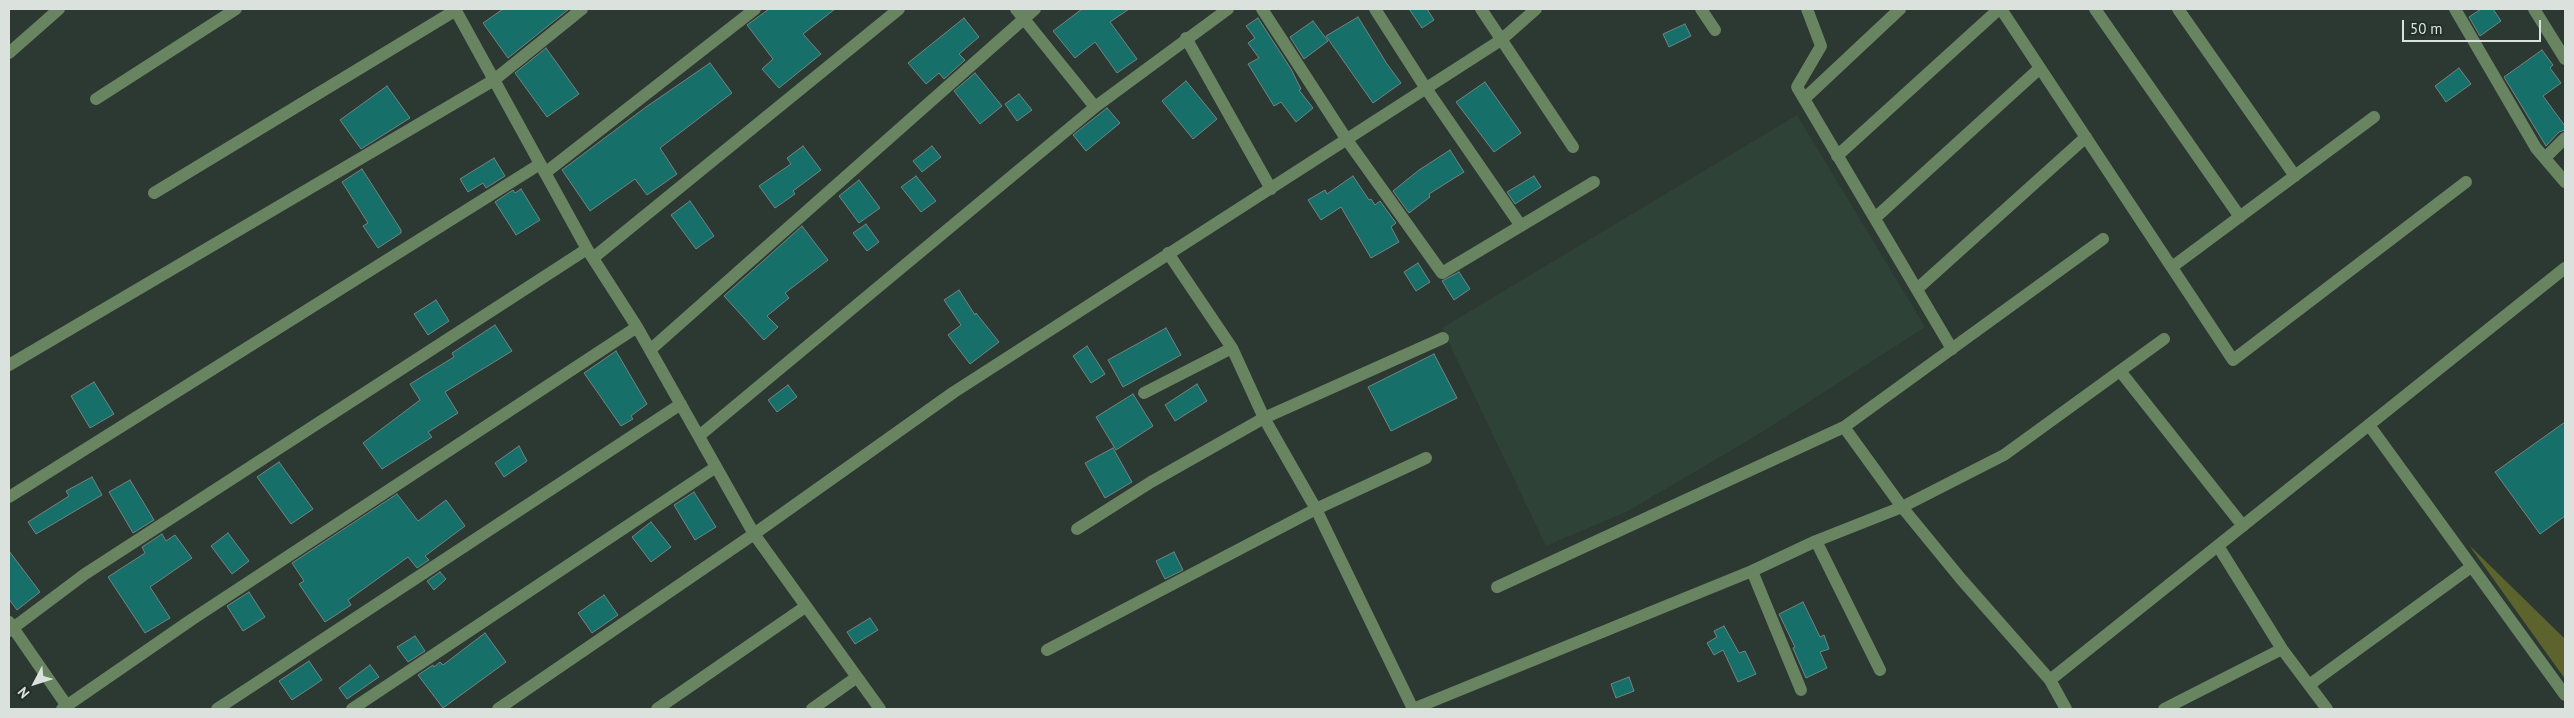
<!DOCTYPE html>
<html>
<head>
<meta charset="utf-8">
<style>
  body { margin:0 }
  #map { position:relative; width:2574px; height:718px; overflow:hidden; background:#2c3832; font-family:"PT Sans",sans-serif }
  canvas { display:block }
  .frame { position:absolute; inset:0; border:10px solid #dbe2de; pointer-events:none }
  .north { position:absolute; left:10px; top:658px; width:50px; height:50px; -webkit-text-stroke:4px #222e28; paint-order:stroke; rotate:230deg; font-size:14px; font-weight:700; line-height:20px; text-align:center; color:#dbe2de }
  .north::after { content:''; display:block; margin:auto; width:18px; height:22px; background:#dbe2de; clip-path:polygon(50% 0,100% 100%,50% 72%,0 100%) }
  .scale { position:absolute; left:2402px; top:20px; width:139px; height:22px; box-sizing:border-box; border:2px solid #dbe2de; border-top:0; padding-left:6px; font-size:15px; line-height:18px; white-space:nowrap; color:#dbe2de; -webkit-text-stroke:4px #222e28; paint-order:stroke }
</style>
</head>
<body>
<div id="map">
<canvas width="2574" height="718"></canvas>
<div class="frame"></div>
<div class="north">N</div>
<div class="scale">50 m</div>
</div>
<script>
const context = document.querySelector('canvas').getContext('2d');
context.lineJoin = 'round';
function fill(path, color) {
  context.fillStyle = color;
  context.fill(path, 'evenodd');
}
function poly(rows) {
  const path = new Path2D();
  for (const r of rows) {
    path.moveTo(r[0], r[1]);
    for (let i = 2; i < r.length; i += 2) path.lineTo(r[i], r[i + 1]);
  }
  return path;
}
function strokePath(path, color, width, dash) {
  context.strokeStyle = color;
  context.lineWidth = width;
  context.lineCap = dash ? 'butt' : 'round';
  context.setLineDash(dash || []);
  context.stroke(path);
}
fill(poly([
  [1797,115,1925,327,1759,434,1628,511,1546,546,1442,328]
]), '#2f4238');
fill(poly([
  [2469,545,2565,639,2565,679]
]), '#5c632d');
const building = poly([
  [503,9,569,9,508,58,483,23,503,9],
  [769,9,835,9,803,34,821,54,779,88,762,69,773,59,747,25,769,9],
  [1082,9,1129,9,1110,22,1137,59,1117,73,1095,42,1075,58,1053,31,1082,9],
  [1409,9,1427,9,1434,20,1422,28,1409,9],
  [2481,9,2493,9,2501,21,2480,36,2469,17,2481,9],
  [1358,17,1387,64,1401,83,1373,103,1326,36,1358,17],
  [964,18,979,37,959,54,965,60,944,79,939,73,926,84,908,63,964,18],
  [1258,18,1291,69,1301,89,1299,90,1313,108,1296,122,1281,102,1274,106,1248,64,1259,58,1248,43,1255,38,1246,26,1258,18],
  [1313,21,1328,41,1304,59,1290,37,1313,21],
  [1685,24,1691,36,1669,47,1663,34,1685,24],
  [546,48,579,94,547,117,515,73,546,48],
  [2542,50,2553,65,2550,68,2561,83,2543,96,2565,126,2565,130,2559,132,2546,146,2504,77,2542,50],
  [710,63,732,93,660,148,677,174,647,195,635,179,590,211,562,170,646,107,710,63],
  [2459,68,2471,84,2446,102,2435,86,2459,68],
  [975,73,1002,106,980,124,954,91,975,73],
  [1186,81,1217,119,1193,139,1162,101,1186,81],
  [1485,82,1521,133,1494,152,1456,102,1485,82],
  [387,86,410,118,361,149,340,120,387,86],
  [1019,94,1032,110,1017,121,1005,104,1019,94],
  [1107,108,1120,123,1086,151,1073,135,1107,108],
  [803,146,821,170,793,191,795,194,775,208,759,186,791,164,787,158,803,146],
  [932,146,941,157,922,172,913,161,932,146],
  [1450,150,1464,172,1429,194,1430,197,1409,213,1393,191,1419,170,1450,150],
  [494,158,505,176,486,188,483,183,468,192,460,179,494,158],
  [362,169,401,230,401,233,378,248,363,226,368,223,342,182,362,169],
  [916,176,936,201,921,212,901,187,916,176],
  [1353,176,1369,200,1371,199,1375,205,1380,201,1396,223,1391,227,1399,242,1371,258,1341,207,1321,220,1308,200,1325,190,1327,194,1353,176],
  [1534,176,1541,187,1515,204,1507,192,1534,176],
  [859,180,880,208,859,223,839,196,859,180],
  [521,189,540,220,516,235,495,202,513,190,515,193,521,189],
  [690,201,714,236,696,249,671,215,690,201],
  [866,224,879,242,867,251,853,233,866,224],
  [802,226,828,260,785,293,789,298,767,316,778,327,764,340,724,296,802,226],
  [1418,263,1430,282,1416,291,1404,272,1418,263],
  [1459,272,1470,289,1454,300,1442,281,1459,272],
  [959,290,975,315,976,313,999,342,970,364,948,335,961,325,944,300,959,290],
  [436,300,449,321,428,335,414,314,436,300],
  [495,325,512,351,445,392,458,413,428,432,432,437,382,469,363,443,420,400,410,384,454,357,452,353,495,325],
  [1166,328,1181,355,1123,387,1108,360,1166,328],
  [1087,346,1105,374,1091,383,1073,356,1087,346],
  [616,351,647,404,631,416,633,419,621,426,584,373,616,351],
  [1434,354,1457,398,1391,431,1368,387,1434,354],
  [94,382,114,414,90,428,71,396,94,382],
  [1197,384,1207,401,1175,421,1165,405,1197,384],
  [788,385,797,397,777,412,768,400,788,385],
  [1133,394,1153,426,1116,450,1096,417,1133,394],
  [2565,422,2565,516,2540,534,2495,472,2565,422],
  [519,446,527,461,504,477,495,463,519,446],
  [1113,448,1132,482,1105,498,1085,463,1113,448],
  [279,462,313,509,291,524,257,477,279,462],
  [92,477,102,495,36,534,28,522,69,496,66,491,92,477],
  [130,480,154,520,133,533,109,492,130,480],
  [694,492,716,527,695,540,674,505,694,492],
  [397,494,418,521,446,500,465,526,425,556,429,560,417,568,408,557,348,600,351,605,325,622,299,584,304,581,292,563,397,494],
  [651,522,671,547,651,562,632,537,651,522],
  [228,533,249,561,232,574,211,546,228,533],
  [162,534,166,541,175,535,192,558,150,587,170,618,145,633,108,577,145,553,142,547,162,534],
  [9,551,40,592,17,610,9,599,9,551],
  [1174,552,1183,570,1165,579,1156,561,1174,552],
  [440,572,446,579,434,590,427,581,440,572],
  [249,592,265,617,243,631,227,606,249,592],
  [604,595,618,615,592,633,578,613,604,595],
  [1803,602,1820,637,1824,635,1829,649,1820,652,1827,668,1806,678,1793,648,1795,647,1779,614,1803,602],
  [870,618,878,630,855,644,847,632,870,618],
  [1724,626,1739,653,1745,651,1756,674,1738,682,1723,650,1714,655,1707,643,1717,637,1714,631,1724,626],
  [485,633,506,662,443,708,418,675,433,665,434,667,440,662,443,665,485,633],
  [415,636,425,651,408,662,397,647,415,636],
  [309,661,322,680,292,700,279,681,309,661],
  [370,665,379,677,347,699,339,688,370,665],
  [1629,677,1634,691,1616,698,1611,684,1629,677]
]);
fill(building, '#176f69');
strokePath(building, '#748482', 1);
strokePath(poly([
  [455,9,587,249,637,327,754,534,954,392,1501,40,1536,9],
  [1016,9,1095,107],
  [1262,9,1347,140,1442,273,1594,182],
  [1375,9,1425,87,1521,226],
  [1481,9,1573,147],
  [1701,9,1715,30],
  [1807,9,1821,46,1797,87,1952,349],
  [2001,9,2233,360,2466,182],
  [2095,9,2240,217],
  [2178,9,2295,176],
  [2455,9,2536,148,2565,182],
  [2534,9,2565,59],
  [1186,38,1271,189],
  [9,53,59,9],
  [96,99,236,9],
  [1804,99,1900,9],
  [1837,156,1999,9],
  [2545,158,2565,138],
  [545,173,755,9],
  [154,193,456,10],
  [1875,218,2040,68],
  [1168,253,1232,348,1264,418,1316,509,1413,709],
  [593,258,899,9],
  [2172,267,2374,117],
  [1917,289,2086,137],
  [650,350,1035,9],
  [9,365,494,80,582,9],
  [2120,371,2243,526],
  [1144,393,1232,348],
  [2369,425,2565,695],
  [1844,427,1902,507,1961,579,2050,680,2066,709],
  [699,436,1095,107,1228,9],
  [9,497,540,164],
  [1077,529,1151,482,1264,418,1443,338],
  [1816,541,1880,670],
  [2218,546,2282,649,2327,709],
  [1752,571,1801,690],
  [1497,587,1844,427,2103,239],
  [9,622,67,706],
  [9,631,85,574,587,249],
  [1047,650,1316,509,1426,458],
  [2050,680,2565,268],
  [2309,685,2471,567],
  [62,709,191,620,637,327],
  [217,709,681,404],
  [352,709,716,467],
  [498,709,754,534,880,709],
  [657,709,805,607],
  [812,709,857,677],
  [1413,709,1752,571,1816,541,1902,507,2004,455,2164,339],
  [2164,709,2282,649]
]), '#688460', 12);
</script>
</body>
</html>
